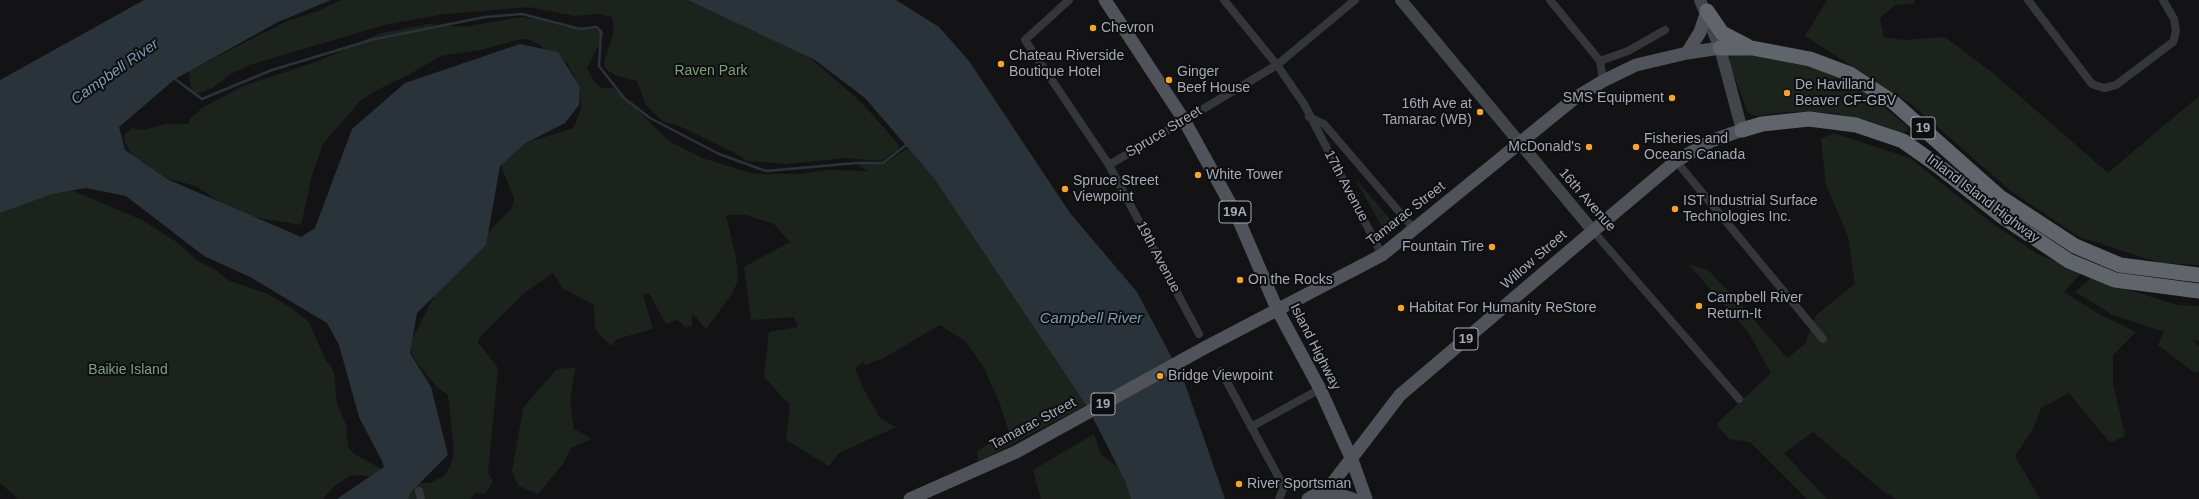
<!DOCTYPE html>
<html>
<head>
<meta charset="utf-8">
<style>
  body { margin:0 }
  canvas { display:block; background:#131315 }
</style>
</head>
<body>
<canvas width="2199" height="499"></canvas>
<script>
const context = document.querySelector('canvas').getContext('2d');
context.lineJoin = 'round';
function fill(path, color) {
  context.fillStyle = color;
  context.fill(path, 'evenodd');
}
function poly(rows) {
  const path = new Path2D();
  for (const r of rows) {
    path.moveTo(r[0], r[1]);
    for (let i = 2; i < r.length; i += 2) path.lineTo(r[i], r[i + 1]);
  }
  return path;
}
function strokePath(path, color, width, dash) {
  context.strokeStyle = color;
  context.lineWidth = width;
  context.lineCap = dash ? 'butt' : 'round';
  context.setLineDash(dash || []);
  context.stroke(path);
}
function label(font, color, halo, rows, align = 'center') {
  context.font = font + ' Helvetica,sans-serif';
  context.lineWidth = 4;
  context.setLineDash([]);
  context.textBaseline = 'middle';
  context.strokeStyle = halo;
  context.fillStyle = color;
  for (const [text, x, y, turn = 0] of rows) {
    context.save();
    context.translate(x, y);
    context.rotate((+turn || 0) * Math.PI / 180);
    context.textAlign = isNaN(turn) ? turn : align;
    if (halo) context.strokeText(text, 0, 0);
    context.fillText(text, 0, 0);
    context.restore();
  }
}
fill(poly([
  [341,0,703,0,808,56,862,103,899,145,899,148,882,161,844,158,789,164,747,161,735,153,679,126,662,121,646,105,637,81,617,76,607,70,604,65,605,60,614,31,612,17,600,14,575,16,528,7,445,14,384,25,249,65,229,75,213,88,194,95,190,83,189,71,287,21,315,12],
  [1827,0,1914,0,1915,3,1895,5,1880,18,1884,37,1905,40,1945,37,1993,73,2108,173,2199,96,2199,265,2161,263,2079,237,2011,191,1911,104,1805,36],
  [519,17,536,19,571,28,602,29,604,35,587,68,593,80,601,88,613,88,619,92,669,141,702,158,750,173,765,174,800,174,825,170,869,171,860,167,860,161,885,163,908,148,933,177,1086,405,978,462,977,451,1009,432,999,401,983,366,965,341,940,325,880,360,874,361,866,365,863,362,855,368,863,388,880,418,896,427,839,453,829,466,786,440,790,405,764,377,769,332,798,327,794,317,751,320,744,267,790,242,774,224,746,215,726,215,736,258,738,281,731,295,706,329,692,313,692,325,686,328,678,320,666,324,649,293,643,295,653,329,617,339,611,346,595,329,594,305,562,288,553,273,528,290,480,337,478,342,498,368,488,473,493,481,485,494,476,493,470,499,407,499,414,483,429,483,443,477,451,465,454,450,448,395,437,387,417,363,410,350,411,341,444,277,512,208,514,198,500,163,522,144,571,129,575,125,581,108,580,88,568,64,553,55,540,45,528,39,521,39,481,50,441,56,408,75,379,89,361,100,323,144,312,175,301,225,249,216,227,207,196,186,162,177,131,154,124,140,125,135,132,128,143,130,166,124,188,124,190,119,202,108,245,85,319,61,378,34,429,24,465,27],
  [1730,55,1775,56,1834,73,1863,90,1908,127,1908,131,1902,133,1868,120,1831,113,1787,112,1755,116,1748,113,1729,63],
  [1834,133,1910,158,1989,221,2036,253,2081,273,2064,292,2097,313,2136,332,2113,355,2113,383,2125,436,2110,443,2069,393,2041,408,2033,429,2015,456,2040,499,1897,499,1884,492,1813,432,1784,453,1827,499,1807,499,1750,442,1729,439,1716,424,1771,373,1748,332,1688,264,1708,270,1737,300,1787,358,1805,344,1816,315,1855,284,1848,236,1826,185,1821,139],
  [1354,177,1395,225,1385,232],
  [69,189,144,221,175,241,199,262,211,267,230,281,268,294,293,309,309,322,326,361,331,366,334,373,337,404,346,425,348,447,354,454,382,469,376,478,362,475,350,476,334,486,323,499,18,499,0,483,0,207],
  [2091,278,2177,305,2199,306,2199,341,2192,339,2199,346,2199,372,2195,373,2158,345,2164,332,2113,315,2075,292],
  [575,368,570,404,574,429,592,439,571,448,564,463,538,494,519,486,512,472,523,408,557,369],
  [1094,434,1101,454,1120,469,1135,499,1041,499,1033,470]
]), '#1b231c');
fill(poly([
  [144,0,331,0,278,22,175,79,119,127,125,150,167,179,301,237,315,228,352,129,405,83,520,44,558,52,580,87,579,105,565,123,524,144,500,166,486,245,417,313,410,353,431,387,448,455,411,492,408,499,337,499,384,467,382,461,359,417,339,345,327,323,250,277,204,256,126,196,86,188,52,194,0,213,0,80],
  [688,0,896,0,939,27,969,61,1070,213,1137,292,1184,381,1225,499,1131,499,1126,483,1088,408,933,177,865,98,815,60]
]), '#293339');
strokePath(poly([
  [175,79,202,99,272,70,371,40,485,17,522,14,580,29,597,27,601,32,599,66,624,98,650,118,719,154,766,171,856,163,883,163,906,145]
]), '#293339', 2.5);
strokePath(poly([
  [1069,0,1025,40,1109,165,1199,334],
  [1224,0,1277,65,1304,104,1382,255],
  [1550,0,1600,61,1603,81],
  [2028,0,2092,84,2104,88,2116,85,2173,42,2176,31,2174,19,2163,0],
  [1600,61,1628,51,1665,30],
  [1309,117,1324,124,1414,229],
  [1676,161,1823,339],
  [1109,165,1277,65,1355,0],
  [1593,231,1739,399],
  [1221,371,1284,487],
  [1251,427,1320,389],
  [419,491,421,499],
  [1279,499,1284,487,1290,480]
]), '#34363a', 8);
strokePath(poly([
  [1401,0,1593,231],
  [1700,0,1720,48,1742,130]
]), '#42454a', 12);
strokePath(poly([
  [1105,0,1184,120,1237,216,1277,309,1320,389,1352,460,1366,499],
  [1687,53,1700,32,1707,11],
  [1317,498,1333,493,1353,499],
  [910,499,1016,452,1206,347,1382,255,1575,98,1603,81,1636,65,1687,53,1720,48],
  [1308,499,1331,485,1400,395,1593,231,1676,161,1711,141,1742,130]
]), '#505359', 13);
strokePath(poly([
  [1707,11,1722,33,1747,46],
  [1720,48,1752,48,1810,59,1850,74,1893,102,2000,197,2075,246,2120,265,2199,275],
  [1742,130,1762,124,1809,119,1856,125,1903,141,1937,165,2003,217,2069,261,2115,280,2199,291]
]), '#60646b', 15);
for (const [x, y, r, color] of [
  [1093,28,4,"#f5a42c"],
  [1001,64,4,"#f5a42c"],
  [1169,80,4,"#f5a42c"],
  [1787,93,4,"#f5a42c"],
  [1672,98,4,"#f5a42c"],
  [1480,112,4,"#f5a42c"],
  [1589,147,4,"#f5a42c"],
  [1636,147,4,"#f5a42c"],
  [1198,175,4,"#f5a42c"],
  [1065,189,4,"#f5a42c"],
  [1675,209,4,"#f5a42c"],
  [1492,247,4,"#f5a42c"],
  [1240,280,4,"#f5a42c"],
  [1699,306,4,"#f5a42c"],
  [1401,308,4,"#f5a42c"],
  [1160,376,4,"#f5a42c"],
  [1239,484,4,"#f5a42c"]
]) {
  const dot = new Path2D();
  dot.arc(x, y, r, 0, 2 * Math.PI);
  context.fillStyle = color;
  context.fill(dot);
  strokePath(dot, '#0e0e10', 1.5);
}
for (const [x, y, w] of [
  [1923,128,24],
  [1235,212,32],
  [1466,339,24],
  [1103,404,24]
]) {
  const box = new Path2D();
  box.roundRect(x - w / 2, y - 11, w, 22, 3);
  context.fillStyle = '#0e0e10';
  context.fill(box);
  strokePath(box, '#a5abb6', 1);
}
label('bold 13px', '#a5abb6', null, [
  ["19",1923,128],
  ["19A",1235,212],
  ["19",1466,339],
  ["19",1103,404]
]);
label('14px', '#a5abb6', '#0e0e10', [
  ["Chevron",1101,28],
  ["Chateau Riverside",1009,56],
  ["Boutique Hotel",1009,72],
  ["Ginger",1177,72],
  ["Beef House",1177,88],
  ["De Havilland",1795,85],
  ["Beaver CF-GBV",1795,101],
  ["SMS Equipment",1664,98,"right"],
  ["16th Ave at",1472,104,"right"],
  ["Tamarac (WB)",1472,120,"right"],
  ["Fisheries and",1644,139],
  ["Oceans Canada",1644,155],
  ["McDonald's",1581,147,"right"],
  ["White Tower",1206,175],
  ["Spruce Street",1073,181],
  ["Viewpoint",1073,197],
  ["IST Industrial Surface",1683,201],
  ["Technologies Inc.",1683,217],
  ["Fountain Tire",1484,247,"right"],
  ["On the Rocks",1248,280],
  ["Campbell River",1707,298],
  ["Return-It",1707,314],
  ["Habitat For Humanity ReStore",1409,308],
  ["Bridge Viewpoint",1168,376],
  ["River Sportsman",1247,484]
], 'left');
label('14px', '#7ba17b', '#0e0e10', [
  ["Raven Park",711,71],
  ["Baikie Island",128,370]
]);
label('14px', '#a5abb6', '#0e0e10', [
  ["Spruce Street",1164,132,-31],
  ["17th Avenue",1346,186,62],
  ["Inland Island Highway",1983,199,37],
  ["16th Avenue",1587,200,49],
  ["Tamarac Street",1406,214,-38],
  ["19th Avenue",1158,257,62],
  ["Willow Street",1534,260,-41],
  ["Island Highway",1315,347,63],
  ["Tamarac Street",1033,424,-28]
]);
label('italic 15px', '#7b9cb2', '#0e0e10', [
  ["Campbell River",115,72,-35],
  ["Campbell River",1091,319]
]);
</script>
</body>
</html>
